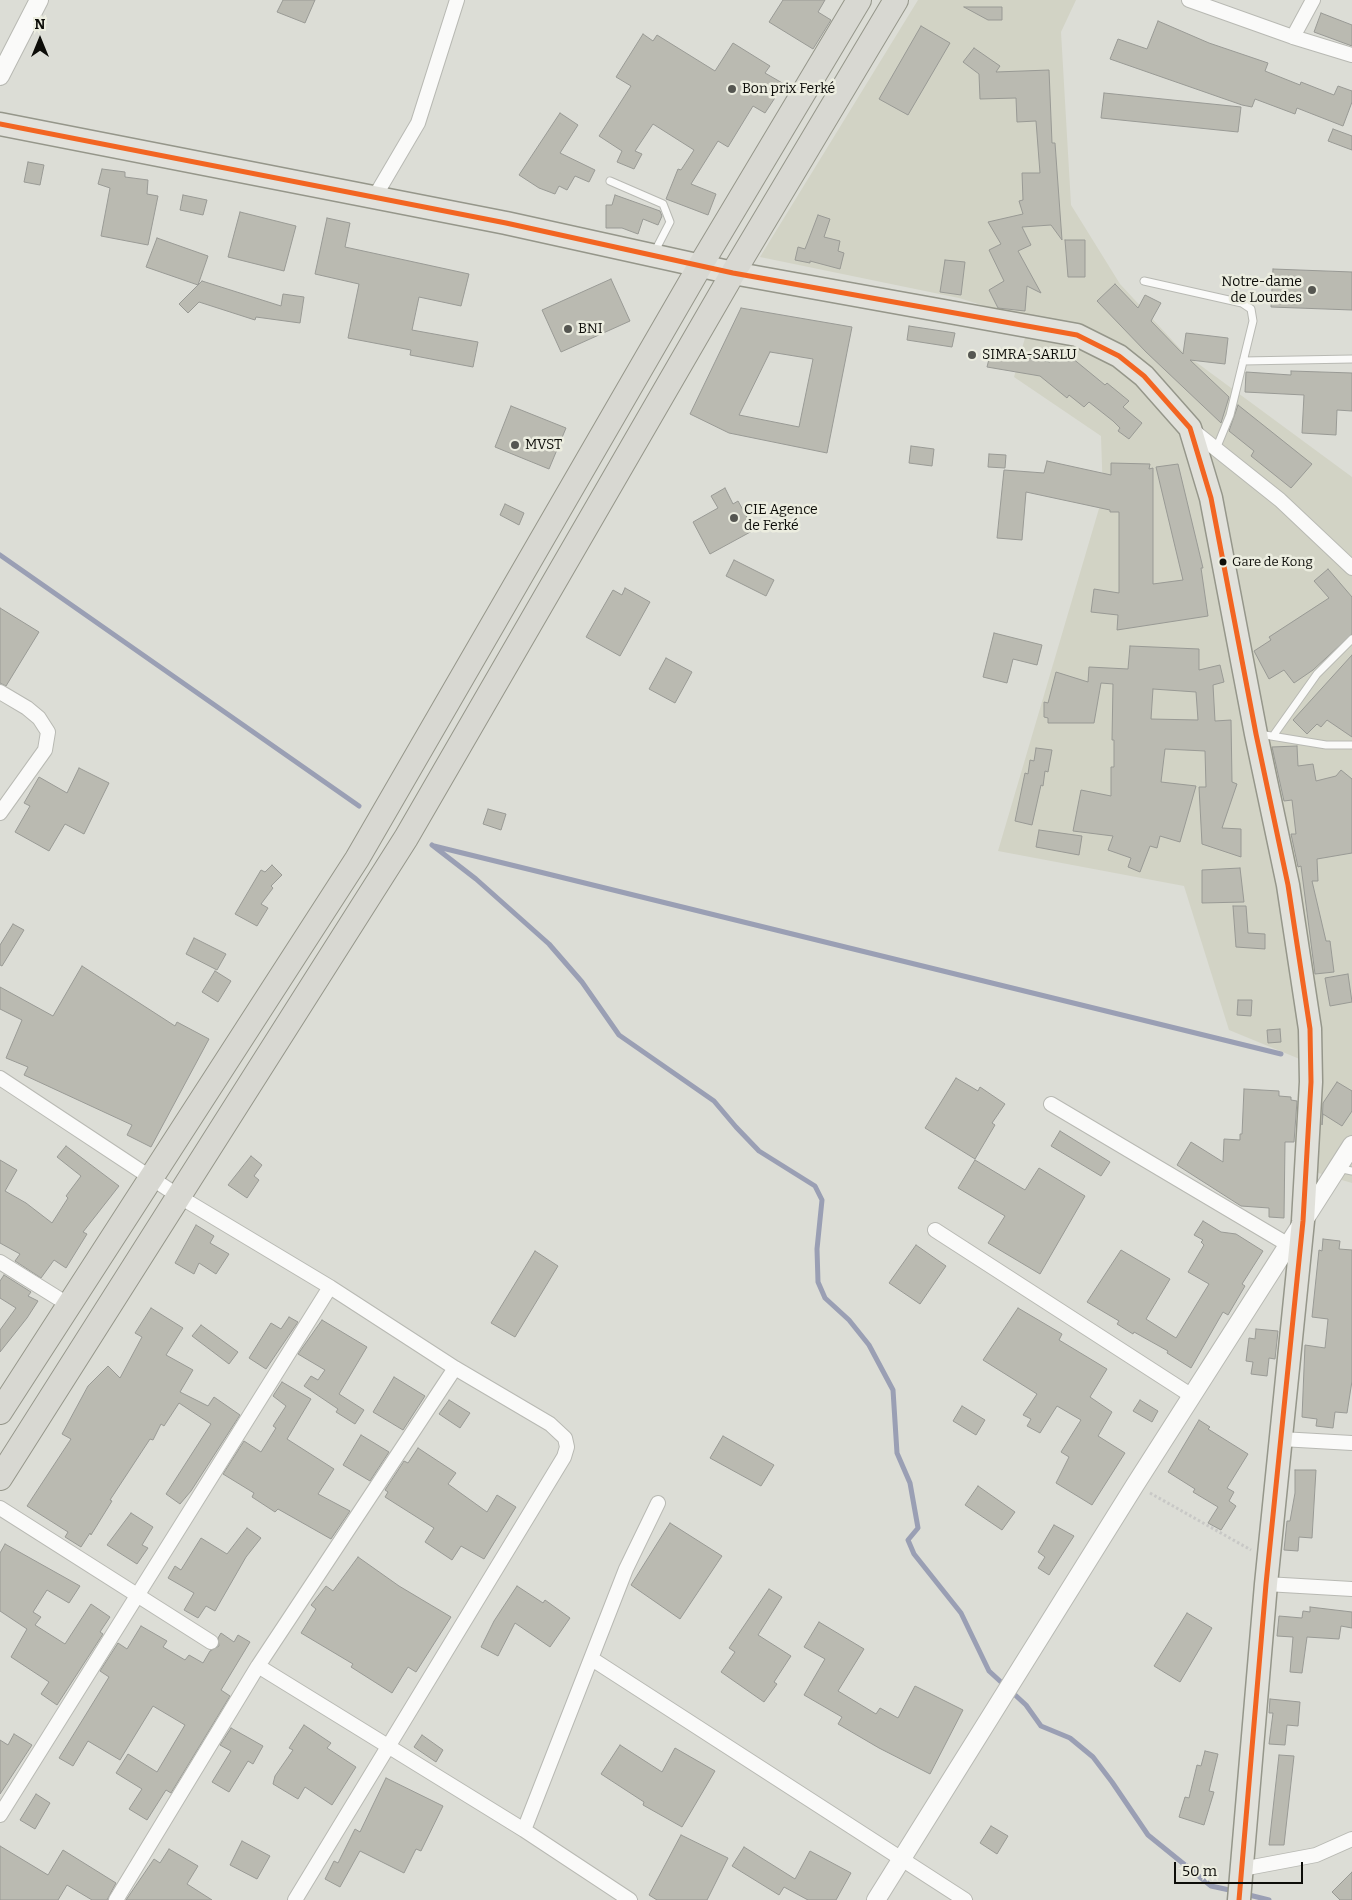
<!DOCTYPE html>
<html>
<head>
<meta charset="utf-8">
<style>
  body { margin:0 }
  #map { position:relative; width:1352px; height:1900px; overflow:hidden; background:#dcddd6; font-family:Bitter,serif }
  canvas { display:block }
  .north { position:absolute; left:15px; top:15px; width:50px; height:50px; -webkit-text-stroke:4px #ecede0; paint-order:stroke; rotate:0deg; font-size:14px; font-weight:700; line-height:20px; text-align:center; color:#0d0d09 }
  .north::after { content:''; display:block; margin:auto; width:18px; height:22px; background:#0d0d09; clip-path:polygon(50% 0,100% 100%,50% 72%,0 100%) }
  .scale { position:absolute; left:1174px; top:1862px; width:129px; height:22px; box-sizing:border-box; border:2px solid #0d0d09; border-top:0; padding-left:6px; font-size:15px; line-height:18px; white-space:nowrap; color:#0d0d09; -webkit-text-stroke:4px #ecede0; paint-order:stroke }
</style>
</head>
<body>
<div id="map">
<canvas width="1352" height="1900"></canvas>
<div class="north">N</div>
<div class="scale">50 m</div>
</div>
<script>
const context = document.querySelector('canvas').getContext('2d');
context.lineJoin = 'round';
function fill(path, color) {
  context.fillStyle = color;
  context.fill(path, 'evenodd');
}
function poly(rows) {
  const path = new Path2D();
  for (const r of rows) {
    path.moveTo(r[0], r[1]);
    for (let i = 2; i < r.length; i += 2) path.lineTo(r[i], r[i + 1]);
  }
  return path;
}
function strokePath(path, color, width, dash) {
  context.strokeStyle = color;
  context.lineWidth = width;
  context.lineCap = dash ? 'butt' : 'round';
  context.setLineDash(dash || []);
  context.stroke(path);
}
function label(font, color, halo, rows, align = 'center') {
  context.font = font + ' Bitter,serif';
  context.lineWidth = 5;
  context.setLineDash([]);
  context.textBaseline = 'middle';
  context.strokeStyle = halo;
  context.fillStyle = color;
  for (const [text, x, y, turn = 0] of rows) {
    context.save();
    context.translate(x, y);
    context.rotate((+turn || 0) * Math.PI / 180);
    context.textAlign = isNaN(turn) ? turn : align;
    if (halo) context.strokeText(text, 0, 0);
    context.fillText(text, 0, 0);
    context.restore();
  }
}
fill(poly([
  [918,0,1076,0,1061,32,1071,205,1120,284,1185,354,1352,477,1352,1183,1315,1172,1307,1062,1229,1030,1184,886,998,851,1103,495,1101,436,1014,377,1030,320,959,298,760,257]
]), '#d2d3c5');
strokePath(poly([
  [0,555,359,806],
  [432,845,476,879,549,944,582,982,619,1035,714,1101,736,1127,759,1151,815,1186,822,1200,817,1249,818,1282,825,1298,849,1320,869,1345,893,1390,897,1453,910,1483,918,1528,908,1540,914,1554,961,1613,989,1671,1026,1705,1041,1726,1070,1738,1093,1757,1112,1782,1148,1835,1211,1886,1234,1891],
  [434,846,1281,1054],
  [1245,1894,1269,1900]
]), '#9a9fb4', 5);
const building = poly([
  [283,0,315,0,305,23,277,12,283,0],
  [783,0,825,0,818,12,831,20,813,49,769,22,783,0],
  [964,7,1002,7,1002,20,988,20,964,7],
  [1321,13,1352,25,1352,46,1314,32,1321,13],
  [1158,21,1209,43,1268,63,1265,71,1300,85,1301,82,1334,95,1338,86,1352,91,1352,102,1343,126,1297,108,1295,114,1255,99,1252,107,1242,105,1110,59,1118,39,1147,49,1158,21],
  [921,26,950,43,908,115,879,99,921,26],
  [643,34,653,41,657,35,715,71,733,43,770,66,765,73,784,84,765,113,753,106,728,147,718,141,691,184,716,194,708,215,666,199,678,169,681,170,694,150,653,124,635,151,642,154,634,169,617,162,622,151,599,136,631,86,616,77,643,34],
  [974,48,1000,66,996,72,1049,70,1052,143,1055,143,1062,240,1051,225,1022,227,1031,245,1018,251,1041,293,1027,286,1025,311,998,308,989,290,1004,281,989,250,1001,244,988,222,1023,214,1019,201,1023,200,1022,173,1040,173,1036,121,1017,122,1016,98,980,99,979,74,963,62,974,48],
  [1104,93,1241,107,1238,132,1101,118,1104,93],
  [560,113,578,125,560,153,595,170,589,182,575,176,567,190,559,186,555,194,539,188,519,175,560,113],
  [1333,129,1352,136,1352,150,1328,141,1333,129],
  [28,162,44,165,40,185,24,182,28,162],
  [102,169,125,172,125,177,148,180,147,194,158,196,148,245,101,236,110,188,98,184,102,169],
  [183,195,207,200,203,215,180,210,183,195],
  [615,195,660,211,662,216,658,225,643,219,638,234,622,228,606,228,606,205,612,205,615,195],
  [240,212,296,226,284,271,228,257,240,212],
  [818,215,830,219,824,237,840,241,838,251,844,253,840,269,810,261,810,263,795,260,798,247,805,249,818,215],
  [327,218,350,223,345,247,469,274,461,306,419,297,412,330,478,342,473,367,410,355,411,350,348,338,359,284,315,274,327,218],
  [157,238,208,256,198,285,146,267,157,238],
  [1065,240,1085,240,1085,277,1068,277,1065,240],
  [945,260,965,262,961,295,940,292,945,260],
  [1273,269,1352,272,1352,310,1271,307,1273,269],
  [611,279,630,321,561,352,542,310,611,279],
  [202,281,281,306,283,294,304,297,300,323,256,317,255,320,199,302,188,313,179,304,202,281],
  [1115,284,1138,308,1145,295,1161,303,1151,321,1183,354,1186,333,1228,338,1225,364,1190,360,1229,397,1221,423,1146,352,1097,301,1115,284],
  [741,308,852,327,827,453,729,433,690,414,741,308],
  [770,352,813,359,799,427,739,415,770,352],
  [909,326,955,333,952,347,907,340,909,326],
  [991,351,1050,362,1056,356,1060,359,1066,353,1105,385,1107,383,1129,401,1123,407,1142,423,1129,439,1118,431,1120,428,1113,421,1089,402,1084,407,1069,395,1067,398,1040,376,987,367,991,351],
  [1291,371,1352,373,1352,411,1337,410,1336,435,1302,433,1304,395,1245,392,1246,372,1291,375,1291,371],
  [1238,405,1312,464,1291,488,1251,456,1254,451,1229,431,1238,405],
  [511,406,566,428,549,469,495,447,511,406],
  [911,446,934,449,932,466,909,463,911,446],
  [989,454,1006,455,1005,468,988,467,989,454],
  [1047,461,1111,475,1111,463,1150,464,1149,469,1153,468,1153,584,1183,580,1156,467,1178,464,1203,568,1201,568,1208,616,1117,630,1118,615,1091,612,1094,589,1119,593,1119,512,1110,512,1110,510,1026,492,1022,540,997,538,1004,470,1044,473,1047,461],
  [725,488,733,504,738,501,754,530,710,554,693,522,718,508,711,496,725,488],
  [505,504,524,513,519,525,500,515,505,504],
  [734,560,774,580,766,596,726,576,734,560],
  [1328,569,1352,597,1352,634,1313,670,1294,683,1284,670,1269,679,1254,651,1271,640,1269,637,1329,598,1314,581,1328,569],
  [625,588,650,602,620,656,586,637,613,590,622,595,625,588],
  [0,608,39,632,6,686,0,683,0,608],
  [994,633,1042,645,1037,665,1013,659,1007,683,983,677,994,633],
  [1130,646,1199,649,1199,670,1220,665,1224,682,1213,685,1215,721,1231,720,1232,782,1237,784,1222,828,1241,829,1241,857,1202,844,1199,787,1206,787,1205,751,1165,749,1161,782,1196,786,1180,842,1160,836,1157,848,1150,846,1140,872,1128,867,1131,858,1108,850,1113,836,1073,831,1081,790,1111,796,1111,767,1114,767,1114,740,1112,740,1113,684,1101,683,1094,723,1048,723,1048,718,1044,717,1044,702,1048,703,1056,672,1088,682,1089,667,1128,669,1130,646],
  [1153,689,1196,692,1198,720,1151,719,1153,689],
  [1352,655,1352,737,1327,720,1321,727,1317,724,1307,734,1293,720,1352,655],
  [666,658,692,672,675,703,649,689,666,658],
  [1297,746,1298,766,1313,764,1316,781,1336,776,1341,770,1352,779,1352,853,1317,859,1318,881,1312,881,1326,941,1330,941,1334,972,1315,974,1301,866,1298,867,1291,834,1296,834,1292,800,1284,801,1272,747,1297,746],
  [1036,748,1052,750,1048,772,1045,771,1043,786,1041,785,1032,825,1015,821,1025,773,1028,774,1030,760,1034,761,1036,748],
  [79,768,109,783,84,834,65,824,49,851,15,832,30,806,24,803,39,777,67,793,79,768],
  [488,809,506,814,501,830,483,824,488,809],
  [1039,830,1082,836,1079,855,1036,847,1039,830],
  [272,865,282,875,271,886,273,888,261,904,268,908,257,926,235,914,261,870,265,872,272,865],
  [1240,868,1244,902,1202,903,1202,870,1240,868],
  [1233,906,1246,906,1248,933,1265,934,1265,949,1236,947,1233,906],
  [13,924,24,930,2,966,0,965,0,945,13,924],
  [194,938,226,954,217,970,186,954,194,938],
  [82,966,175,1026,177,1022,209,1039,151,1147,127,1135,132,1125,24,1075,28,1067,6,1058,22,1020,0,1009,0,987,53,1016,82,966],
  [215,971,231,981,218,1002,202,992,215,971],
  [1348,974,1352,1002,1330,1006,1325,978,1348,974],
  [1238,1000,1252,1000,1251,1016,1237,1015,1238,1000],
  [1280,1029,1281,1042,1268,1043,1267,1030,1280,1029],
  [956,1078,978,1091,980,1087,1005,1104,992,1123,995,1125,975,1159,925,1128,956,1078],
  [1337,1082,1352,1091,1352,1111,1342,1126,1323,1114,1322,1125,1323,1103,1337,1082],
  [1244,1089,1279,1091,1279,1096,1291,1097,1291,1100,1297,1101,1294,1142,1285,1142,1284,1218,1269,1217,1269,1208,1241,1206,1177,1165,1191,1142,1223,1162,1224,1139,1240,1140,1240,1134,1242,1134,1244,1089],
  [1060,1131,1110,1162,1101,1176,1051,1146,1060,1131],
  [66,1146,119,1186,83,1232,87,1234,66,1268,54,1260,41,1278,15,1261,20,1254,0,1243,0,1160,17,1170,5,1191,26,1203,52,1223,68,1198,66,1196,81,1176,57,1157,66,1146],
  [251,1156,262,1165,254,1176,259,1180,247,1198,228,1185,251,1156],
  [975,1160,1025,1190,1039,1168,1085,1196,1040,1274,988,1243,1005,1216,958,1188,975,1160],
  [1203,1221,1221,1232,1236,1234,1263,1251,1242,1284,1245,1286,1228,1315,1223,1312,1191,1368,1167,1353,1168,1351,1134,1332,1133,1334,1117,1324,1119,1321,1087,1302,1121,1250,1170,1279,1146,1319,1176,1338,1209,1284,1188,1272,1204,1245,1201,1242,1203,1240,1194,1235,1203,1221],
  [196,1225,214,1236,210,1243,229,1254,216,1274,199,1263,194,1274,175,1263,196,1225],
  [1323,1239,1340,1241,1339,1249,1352,1250,1352,1381,1347,1413,1335,1412,1333,1428,1316,1426,1317,1419,1302,1417,1305,1345,1325,1348,1328,1319,1312,1317,1319,1250,1322,1251,1323,1239],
  [916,1245,946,1266,920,1304,889,1283,916,1245],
  [535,1251,558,1266,515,1337,491,1323,535,1251],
  [4,1275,31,1292,28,1296,38,1301,27,1318,0,1352,0,1330,16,1308,0,1298,0,1281,4,1275],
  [151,1308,183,1328,166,1355,193,1370,180,1392,208,1406,214,1397,240,1415,191,1491,180,1504,166,1494,211,1424,179,1403,164,1426,161,1424,153,1440,150,1439,110,1500,112,1501,91,1535,90,1533,81,1547,65,1537,68,1532,27,1506,71,1439,62,1434,88,1386,108,1366,120,1378,142,1337,135,1333,151,1308],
  [1018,1308,1062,1334,1059,1340,1107,1369,1090,1397,1112,1412,1098,1436,1125,1453,1092,1505,1056,1483,1069,1457,1061,1452,1081,1420,1057,1406,1040,1433,1027,1426,1031,1419,1023,1415,1037,1394,983,1360,1018,1308],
  [289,1317,298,1322,266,1369,249,1358,271,1323,281,1329,289,1317],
  [322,1320,367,1347,339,1394,364,1410,355,1424,336,1412,338,1409,304,1386,311,1376,318,1380,325,1370,298,1354,322,1320],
  [201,1325,238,1352,229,1364,192,1336,201,1325],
  [1256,1329,1278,1331,1275,1359,1269,1358,1267,1376,1251,1374,1253,1362,1246,1361,1249,1338,1255,1339,1256,1329],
  [394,1377,425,1396,403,1430,373,1412,394,1377],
  [282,1382,311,1399,287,1439,334,1469,318,1494,350,1511,331,1539,278,1509,275,1512,252,1497,254,1493,223,1474,244,1441,261,1452,276,1428,273,1426,286,1406,273,1396,282,1382],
  [449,1400,470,1413,460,1428,439,1414,449,1400],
  [1140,1400,1158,1411,1152,1422,1133,1411,1140,1400],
  [962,1406,985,1420,976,1435,953,1421,962,1406],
  [1199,1420,1210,1427,1208,1429,1248,1454,1227,1488,1234,1492,1229,1501,1236,1506,1221,1530,1208,1523,1218,1507,1193,1492,1195,1489,1168,1472,1199,1420],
  [361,1435,389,1452,370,1481,343,1465,361,1435],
  [723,1436,774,1465,761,1486,710,1458,723,1436],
  [418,1448,456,1473,448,1484,487,1512,497,1495,516,1507,484,1559,461,1546,452,1560,425,1542,434,1528,385,1497,388,1492,385,1490,404,1461,408,1463,418,1448],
  [1295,1470,1316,1470,1312,1538,1299,1537,1298,1551,1284,1550,1287,1521,1290,1521,1295,1493,1295,1470],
  [978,1486,1015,1512,1002,1530,965,1505,978,1486],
  [131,1513,153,1527,142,1545,148,1548,137,1564,107,1545,131,1513],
  [670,1523,722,1556,680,1619,631,1585,670,1523],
  [1054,1525,1074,1536,1049,1575,1038,1568,1045,1557,1038,1552,1054,1525],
  [247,1528,261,1538,246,1557,215,1611,206,1606,198,1618,184,1610,194,1593,168,1578,175,1566,181,1570,201,1538,227,1554,247,1528],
  [5,1544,80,1586,69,1603,47,1590,33,1612,41,1617,35,1625,65,1644,91,1604,110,1617,100,1632,103,1634,57,1705,41,1694,49,1682,11,1657,27,1629,0,1611,0,1553,5,1544],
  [358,1557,399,1586,451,1617,416,1672,408,1667,392,1693,351,1667,353,1664,301,1633,316,1609,311,1605,326,1586,333,1591,358,1557],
  [517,1586,543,1603,545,1600,570,1618,550,1647,515,1623,498,1656,481,1647,494,1621,517,1586],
  [769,1589,782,1597,758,1635,791,1656,774,1682,777,1684,764,1702,721,1672,735,1652,729,1648,769,1589],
  [1310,1607,1352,1612,1352,1628,1341,1626,1339,1639,1307,1637,1302,1673,1290,1672,1293,1637,1277,1636,1279,1616,1302,1618,1303,1611,1310,1612,1310,1607],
  [1187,1613,1212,1628,1180,1682,1154,1666,1187,1613],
  [819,1622,864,1649,838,1691,876,1714,880,1708,898,1718,915,1686,963,1710,930,1774,879,1748,838,1724,842,1717,804,1695,825,1659,804,1647,819,1622],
  [141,1626,167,1641,163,1647,185,1660,189,1655,203,1663,210,1651,219,1646,218,1638,221,1633,234,1642,238,1635,250,1642,221,1690,230,1696,171,1793,166,1790,147,1820,129,1809,142,1789,116,1773,128,1754,157,1772,185,1725,153,1706,120,1760,88,1741,73,1766,59,1758,109,1677,100,1671,118,1643,127,1649,141,1626],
  [1270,1699,1300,1702,1298,1726,1287,1725,1285,1745,1269,1744,1273,1713,1269,1713,1270,1699],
  [304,1725,331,1743,327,1748,356,1767,332,1805,305,1787,298,1799,273,1784,275,1776,293,1750,289,1748,304,1725],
  [231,1728,263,1746,253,1764,248,1761,229,1792,212,1782,231,1751,220,1745,231,1728],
  [14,1734,32,1745,0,1794,0,1740,8,1745,14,1734],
  [422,1735,443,1750,436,1762,414,1747,422,1735],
  [620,1745,662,1772,675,1748,715,1771,682,1827,643,1805,644,1802,601,1774,620,1745],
  [1205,1751,1218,1754,1209,1791,1214,1792,1204,1825,1179,1817,1185,1797,1189,1798,1197,1765,1201,1766,1205,1751],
  [1279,1755,1294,1756,1284,1845,1269,1845,1279,1755],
  [386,1778,443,1806,421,1851,416,1849,404,1873,360,1851,340,1887,325,1879,334,1861,338,1863,355,1829,360,1832,386,1778],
  [36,1794,50,1803,35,1829,20,1820,36,1794],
  [991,1826,1008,1836,997,1854,980,1843,991,1826],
  [681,1835,728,1858,707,1900,657,1900,649,1895,681,1835],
  [242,1841,270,1856,257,1879,230,1865,242,1841],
  [0,1846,48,1875,63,1850,116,1883,107,1900,92,1900,67,1885,58,1900,0,1900,0,1846],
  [744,1847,795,1879,810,1851,851,1873,836,1900,808,1900,784,1887,779,1895,732,1866,744,1847],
  [169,1849,198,1866,187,1884,212,1900,126,1900,154,1859,160,1863,169,1849],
  [1352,1872,1352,1900,1340,1900,1332,1892,1352,1872]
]);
fill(building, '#babab1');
strokePath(building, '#999a95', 1);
const service = poly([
  [610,181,663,204,670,222,654,253],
  [1144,281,1242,303,1251,309,1253,321,1230,415,1216,449],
  [1243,361,1352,359],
  [1259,734,1326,745,1352,745],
  [1273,736,1317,674,1352,639],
  [1338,1168,1352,1171]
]);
const minor = poly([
  [1189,0,1293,37,1352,55],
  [1293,37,1313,0],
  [374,198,418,123,457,0],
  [1191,429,1280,500,1352,568],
  [0,692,27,708,39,718,48,732,45,750,0,813],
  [0,1078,180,1197,330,1287,455,1368,550,1424,565,1438,567,1447,564,1457,295,1900],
  [1051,1104,1287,1244],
  [935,1230,1192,1396],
  [0,1262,69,1305],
  [1281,1439,1352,1443],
  [0,1508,211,1642],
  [1266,1584,1352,1589],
  [592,1659,965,1900],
  [258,1666,524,1830,630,1900],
  [0,1815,330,1287],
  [524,1830,626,1569,658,1503],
  [1242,1869,1316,1855,1352,1839],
  [116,1900,258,1666,455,1368]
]);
const tertiary = poly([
  [0,76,39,0],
  [876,1900,1135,1485,1352,1145]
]);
const primary = poly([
  [0,124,506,223,733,273,1077,335,1119,356,1144,376,1190,428,1211,498,1256,734,1288,885,1310,1029,1311,1082,1303,1221,1266,1584,1239,1900]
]);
const trunk = poly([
  [0,1412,357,859,700,266,859,0],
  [0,1478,406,838,733,273,896,0]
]);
strokePath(service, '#b8b9b3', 9);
strokePath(minor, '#b8b9b3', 16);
strokePath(tertiary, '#b8b9b3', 20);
strokePath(primary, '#95968a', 25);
strokePath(trunk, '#95968a', 26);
strokePath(poly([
  [1150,1493,1251,1550]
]), '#c8c8c6', 3, [2.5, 2.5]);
strokePath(service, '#fafaf9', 7);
strokePath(minor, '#fafaf9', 14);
strokePath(tertiary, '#fafaf9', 18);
strokePath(primary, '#e1e1db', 22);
strokePath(trunk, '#d8d8d2', 24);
strokePath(poly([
  [0,124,506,223,733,273,1077,335,1119,356,1144,376,1190,428,1211,498,1256,734,1288,885,1310,1029,1311,1082,1303,1221,1266,1584,1239,1900]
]), '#f26522', 5);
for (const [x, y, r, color] of [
  [732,89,5,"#555651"],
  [1312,290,5,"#555651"],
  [568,329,5,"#555651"],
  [972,355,5,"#555651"],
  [515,445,5,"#555651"],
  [734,518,5,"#555651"],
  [1223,562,4.5,"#0d0d09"]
]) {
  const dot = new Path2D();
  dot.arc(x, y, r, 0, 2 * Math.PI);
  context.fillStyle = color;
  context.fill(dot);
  strokePath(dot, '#ecede0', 2);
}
label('13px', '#0d0d09', '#ecede0', [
  ["Gare de Kong",1232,562]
], 'left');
label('14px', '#0d0d09', '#ecede0', [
  ["Bon prix Ferké",742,89],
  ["Notre-dame",1302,282,"right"],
  ["de Lourdes",1302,298,"right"],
  ["BNI",578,329],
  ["SIMRA-SARLU",982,355],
  ["MVST",525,445],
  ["CIE Agence",744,510],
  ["de Ferké",744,526]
], 'left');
</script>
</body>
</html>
